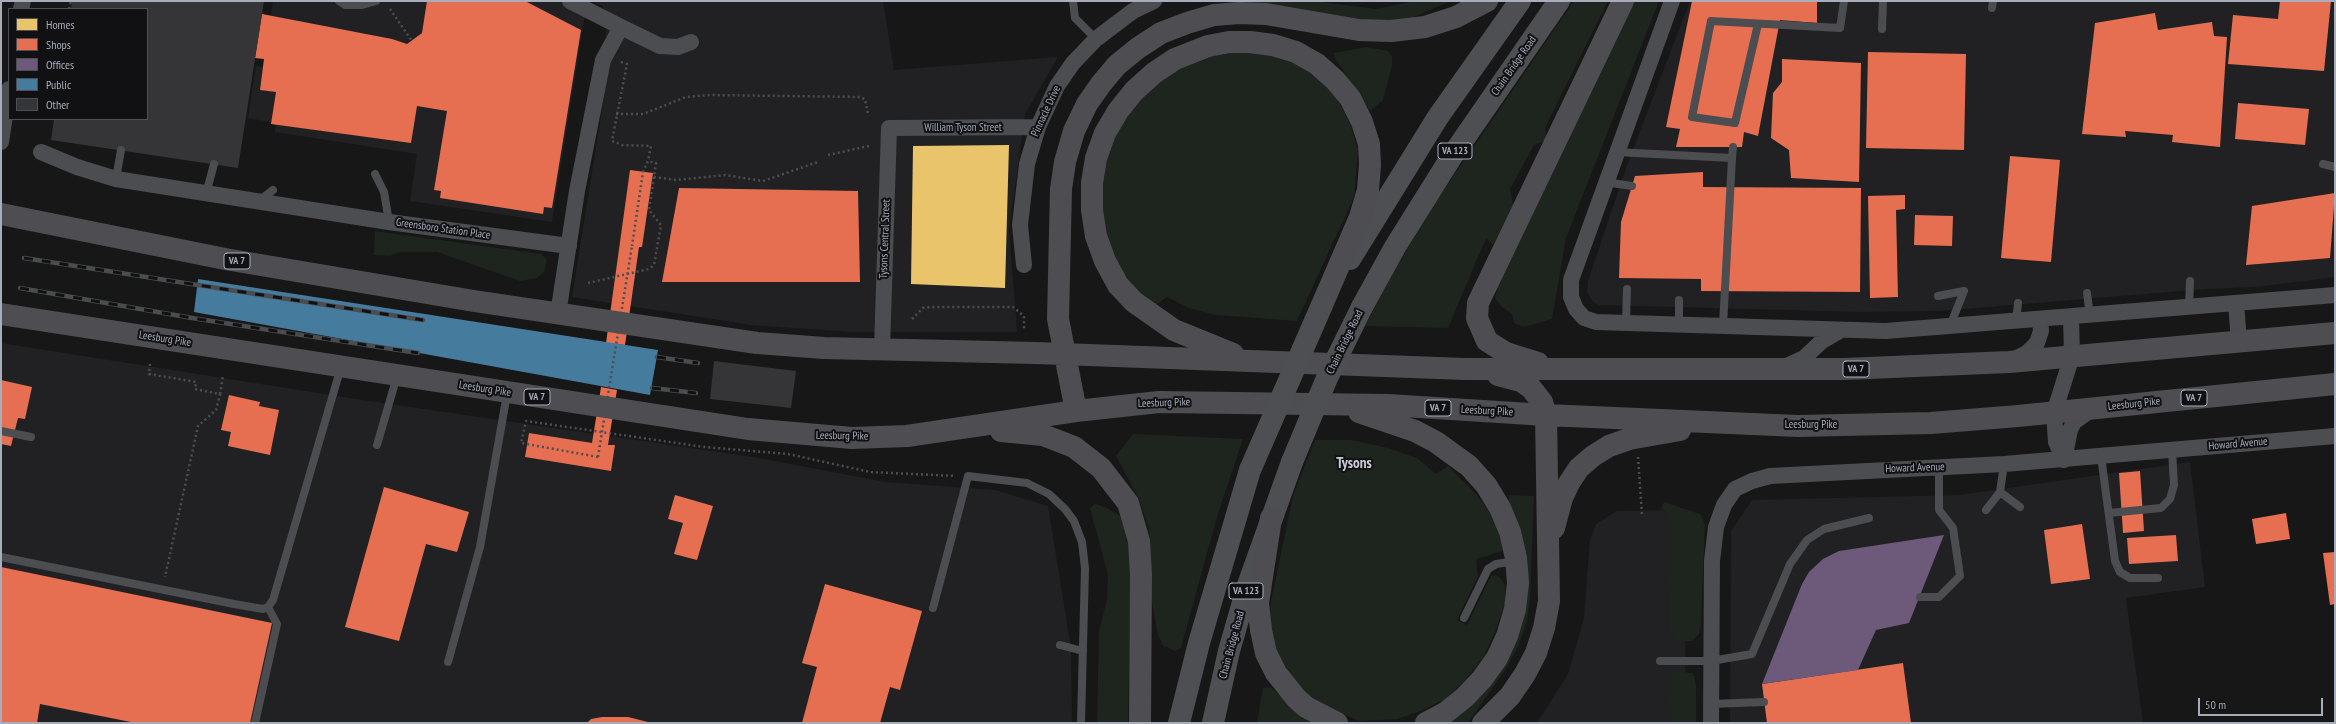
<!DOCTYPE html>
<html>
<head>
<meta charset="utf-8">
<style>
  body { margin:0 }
  #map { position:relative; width:2336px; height:724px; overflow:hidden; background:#171717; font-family:"PT Sans Narrow",sans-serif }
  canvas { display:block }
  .frame { position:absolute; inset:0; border:2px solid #a7adba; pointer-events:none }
  .legend { position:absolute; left:8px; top:8px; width:140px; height:112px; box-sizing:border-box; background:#111113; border:1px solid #4d4f56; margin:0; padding:5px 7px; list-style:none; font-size:12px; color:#a7adba }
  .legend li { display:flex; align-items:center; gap:8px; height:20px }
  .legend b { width:20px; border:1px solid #4d4f56 }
  .scale { position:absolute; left:2198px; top:698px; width:125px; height:18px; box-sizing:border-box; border:2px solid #a7adba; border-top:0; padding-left:5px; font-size:12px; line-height:14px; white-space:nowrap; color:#a7adba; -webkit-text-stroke:3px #111113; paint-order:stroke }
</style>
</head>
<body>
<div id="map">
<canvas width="2336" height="724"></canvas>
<div class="frame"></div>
<ul class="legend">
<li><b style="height:11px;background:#e9c46a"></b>Homes</li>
<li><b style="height:11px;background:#e76f51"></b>Shops</li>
<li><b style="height:11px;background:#6d597a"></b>Offices</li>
<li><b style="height:11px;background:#457b9d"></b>Public</li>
<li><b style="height:11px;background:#353537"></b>Other</li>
</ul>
<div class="scale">50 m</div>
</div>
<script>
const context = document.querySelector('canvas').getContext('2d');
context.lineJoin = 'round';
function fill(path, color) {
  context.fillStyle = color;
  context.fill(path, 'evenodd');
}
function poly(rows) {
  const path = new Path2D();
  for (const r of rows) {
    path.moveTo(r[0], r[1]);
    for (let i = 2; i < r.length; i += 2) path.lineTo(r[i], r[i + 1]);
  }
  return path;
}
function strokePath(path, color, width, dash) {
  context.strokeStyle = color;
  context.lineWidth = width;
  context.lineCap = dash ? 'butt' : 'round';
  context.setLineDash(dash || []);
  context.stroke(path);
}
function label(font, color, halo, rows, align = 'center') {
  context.font = font + ' "PT Sans Narrow",sans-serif';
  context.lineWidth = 4;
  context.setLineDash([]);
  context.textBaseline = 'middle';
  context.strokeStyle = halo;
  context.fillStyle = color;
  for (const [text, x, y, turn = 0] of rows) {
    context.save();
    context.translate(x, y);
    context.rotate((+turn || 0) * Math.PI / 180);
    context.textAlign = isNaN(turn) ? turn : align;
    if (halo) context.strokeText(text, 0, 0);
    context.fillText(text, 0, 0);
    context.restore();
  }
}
fill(poly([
  [273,1,587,1,552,222,410,201,417,154,275,132,276,123,248,118,256,66,263,67],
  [592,1,883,1,894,70,1058,57,1025,114,1009,230,1017,332,852,332,751,325,572,297,606,85,606,19,602,6],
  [1690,1,2335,1,2335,277,2255,287,2205,289,1940,311,1862,312,1599,305,1593,302,1587,292,1588,281,1626,168],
  [1,343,356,399,759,458,885,482,995,490,1048,506,1071,648,1072,723,1,723],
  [2190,462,2205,587,2126,598,2143,723,1730,723,1731,531,1752,500,1959,495],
  [1686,510,1685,723,1537,723,1568,674,1584,618,1590,540,1596,524,1617,511]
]), '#212124');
fill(poly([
  [1240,1,1312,1,1376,9,1415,1,1451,1,1407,20,1375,22,1240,3],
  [1574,1,1608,1,1545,128,1547,140,1534,145,1510,189,1513,206,1493,245,1486,238,1448,328,1365,326,1394,271,1437,200],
  [1632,1,1659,1,1566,238,1552,319,1524,327,1514,323,1512,314,1502,307,1495,298,1500,279],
  [1366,47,1388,51,1392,56,1392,66,1383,100,1370,111,1335,58,1334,53],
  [1225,50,1264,51,1295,62,1309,71,1326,85,1338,100,1350,124,1358,149,1354,197,1297,321,1216,315,1189,308,1167,297,1153,307,1132,287,1117,267,1106,232,1101,193,1107,149,1124,117,1166,73],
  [375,231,541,254,547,260,544,272,537,278,520,281,437,252,399,252,390,256,374,255],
  [1133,434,1243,439,1217,517,1181,648,1175,651,1163,645,1158,635,1152,602,1149,528,1138,497,1116,456],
  [1315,440,1352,440,1388,448,1417,458,1436,474,1448,466,1476,494,1490,513,1503,546,1502,551,1476,559,1478,576,1457,620,1467,625,1491,576,1496,575,1501,579,1505,585,1505,603,1495,632,1484,656,1463,683,1445,699,1421,711,1397,719,1359,721,1330,708,1313,698,1293,681,1276,650,1270,623,1271,601,1293,496],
  [1509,495,1534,496,1530,598,1527,621,1519,645,1505,670,1468,723,1439,723,1515,641],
  [1664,502,1700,514,1705,524,1701,624,1699,634,1692,641,1680,641,1669,632,1672,524,1666,512,1661,509],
  [1095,504,1105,507,1120,516,1127,536,1131,563,1128,723,1097,723,1099,631,1107,600,1108,575,1090,508],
  [1675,671,1693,673,1696,685,1696,723,1671,723,1670,677],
  [1270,687,1306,718,1315,723,1257,723,1263,688]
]), '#1d251e');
fill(poly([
  [1009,145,1005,288,911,284,913,146]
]), '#e9c46a');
fill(poly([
  [427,1,525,1,581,30,552,208,544,207,543,214,440,198,441,191,434,190,447,111,417,106,411,143,271,124,276,92,260,90,264,59,255,58,262,14,392,39,407,44,422,33],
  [1692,1,1817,2,1817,23,1780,20,1758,136,1744,132,1742,147,1676,147,1680,129,1666,127],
  [2280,1,2331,1,2324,71,2228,64,2233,15,2278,19],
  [2155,13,2158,30,2212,22,2214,36,2227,37,2220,147,2172,142,2173,135,2125,131,2126,137,2082,134,2095,23],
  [1868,52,1966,54,1964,150,1866,148],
  [1782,59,1861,63,1859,182,1791,178,1789,150,1771,138,1773,93,1782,82],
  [2238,103,2309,109,2305,145,2235,139],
  [2010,156,2060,160,2051,262,2001,258],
  [630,170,653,173,642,247,639,247,625,345,606,343],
  [1703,172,1703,187,1861,188,1860,292,1701,291,1701,279,1619,278,1621,222,1635,176],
  [679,188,858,191,860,282,662,282],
  [2335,193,2330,258,2246,265,2252,206],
  [1905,195,1905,209,1896,210,1898,297,1870,298,1868,196],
  [1915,215,1953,216,1952,246,1914,245],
  [1,380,32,387,25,419,18,418,11,446,1,444],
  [601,387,617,390,608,445,615,445,611,471,525,457,529,433,592,443],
  [229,395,260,402,259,406,279,410,270,455,228,446,231,432,221,430],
  [2140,471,2144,531,2123,533,2119,473],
  [384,487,469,512,457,552,426,544,399,641,345,627],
  [675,495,713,506,697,560,674,554,683,523,668,519],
  [2286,513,2290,539,2256,544,2252,519],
  [2082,524,2090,579,2051,584,2044,530],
  [2176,535,2178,561,2129,564,2127,538],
  [2335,552,2335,604,2330,605,2323,553],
  [1,567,272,623,250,723,136,723,40,704,37,723,1,723],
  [825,584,922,611,900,690,890,687,880,723,802,723,817,667,802,663],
  [1903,663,1911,723,1767,723,1762,684],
  [602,717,628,717,652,723,587,723,591,719]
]), '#e76f51');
fill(poly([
  [1944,535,1909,623,1876,630,1858,670,1762,684,1802,584,1809,572,1823,559,1839,551]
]), '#6d597a');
fill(poly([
  [198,279,658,350,650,395,194,312]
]), '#457b9d');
fill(poly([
  [72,1,264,1,238,168,51,140,54,119,147,119,147,9,71,9],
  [714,361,796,371,791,408,710,399]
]), '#353537');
strokePath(poly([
  [69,9,71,1],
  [390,9,412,41],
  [621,62,627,64,612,141,622,145,651,146,648,161],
  [616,114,643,114,686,97,710,95,860,97,865,99,868,114],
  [828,155,869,146],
  [654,177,676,180,725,175,763,181,818,162],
  [588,283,649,269,654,265,661,225,649,210,656,163,648,161,643,172,632,246],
  [912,319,923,308,930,307,1013,307,1024,316,1024,330],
  [150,364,149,374,196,382,195,389,220,394,216,410,198,426,165,577],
  [220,394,223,375],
  [598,457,521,443,526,421,704,447,788,454,870,472,956,476],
  [1638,457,1642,515]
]), '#4d4e52', 2.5, [2, 3]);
strokePath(poly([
  [339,1,345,5,362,5,376,1],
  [1073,1,1075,18,1096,39],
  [1992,8,1993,1],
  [1758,24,1735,123,1692,117,1711,21,1840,28,1844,1],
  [1882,29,1883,1],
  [1616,152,1732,158,1733,147],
  [2323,164,2335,167],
  [375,174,384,192,389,222],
  [116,179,121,150],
  [1605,182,1632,186],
  [206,194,214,164],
  [259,201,273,190],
  [2087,293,2090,316],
  [1938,296,1964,291],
  [2189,307,2190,281],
  [2016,322,2018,303],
  [1626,323,1627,289],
  [1679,325,1679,300],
  [1723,326,1732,158],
  [1950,326,1964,291],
  [1,431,31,437],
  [377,445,397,376],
  [2101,456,2115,561,2120,572,2130,578,2158,578],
  [2000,492,2004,464],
  [1986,510,2000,492,2020,507],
  [2109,513,2161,508,2170,499,2174,485,2172,450],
  [1,557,234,604,263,609,268,607,273,600,341,367],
  [1920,597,1939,597,1960,576,1953,528,1939,510,1939,467],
  [933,608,968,476,1027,483,1049,494,1065,509,1074,521,1082,542,1085,568,1081,723],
  [1464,618,1488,569,1496,564,1516,561],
  [1060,645,1083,651],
  [1660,661,1711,661,1752,654,1790,564,1807,540,1824,529,1869,518],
  [448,662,480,547,507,394],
  [1711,704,1764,702],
  [255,723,277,624,268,607]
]), '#4b4d50', 8);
strokePath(poly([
  [1672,1,1571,280,1571,297,1576,309,1584,318,1596,322,1886,331,2335,295],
  [21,9,23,1],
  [621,27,660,46,678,47,691,42],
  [1,142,9,89],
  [41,152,77,167,116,179,389,222,569,246],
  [1024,265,1020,225,1027,164,1038,127,1057,86,1073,63,1096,39,1133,11,1154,1],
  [2236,303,2239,341],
  [558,314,577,191,603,60,621,27,570,1],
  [882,350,889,128,1038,127],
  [2013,360,2027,353,2037,343,2041,331,2040,320],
  [1784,367,1804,358,1822,341,1841,330],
  [2064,460,2056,442,2054,413,2072,356,2071,317],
  [2064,460,2070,430,2074,422,2093,408],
  [1711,723,1712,561,1716,527,1724,505,1735,489,1752,481,1770,476,2004,464,2335,436]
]), '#4b4d50', 16);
strokePath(poly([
  [1350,259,1438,117,1520,1],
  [1362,307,1395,247,1452,156,1559,1],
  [1179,723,1199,643,1250,470],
  [1213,723,1229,651,1248,585,1292,462]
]), '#4e4f52', 22);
strokePath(poly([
  [1,214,225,259,474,301,757,343,824,348,1035,353,1465,369,1845,369,2009,362,2335,333],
  [1,314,748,429,852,438,907,436,1076,411,1159,402,1388,405,1546,415,1798,426,1931,423,2018,416,2335,384],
  [1233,354,1174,330,1134,302,1118,285,1105,261,1096,236,1092,210,1092,183,1096,158,1105,133,1118,111,1134,91,1154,73,1175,59,1208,46,1229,42,1250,42,1273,45,1296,52,1317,64,1335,80,1350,98,1362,122,1369,144,1370,165,1368,190,1360,217,1322,305],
  [1538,363,1506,353,1487,341,1477,318,1478,303,1623,1],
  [1076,411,1058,319,1061,189,1065,162,1074,131,1087,104,1101,84,1117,65,1138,48,1161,33,1187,23,1214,15,1239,13,1266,14,1359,30,1391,31,1425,27,1456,17,1487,1],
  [1359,412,1415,431,1436,442,1469,466,1486,485,1500,508,1510,532,1516,558,1518,583,1515,609,1507,636,1497,658,1482,679,1465,697,1445,713,1426,723],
  [1001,431,1043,435,1074,447,1101,468,1128,503,1139,541,1141,575,1140,723],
  [1271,518,1258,603,1261,630,1266,653,1276,673,1296,698,1306,707,1337,723],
  [1554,528,1562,498,1569,483,1579,468,1593,456,1609,446,1629,439,1680,430],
  [1483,723,1510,696,1525,674,1536,653,1544,628,1549,601,1546,415,1542,402,1531,388,1521,381,1498,375]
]), '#4e4e52', 22);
const rail = poly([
  [24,258,423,320],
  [20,288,192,318,418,353],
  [657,357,698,363],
  [652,388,696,393]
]);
strokePath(rail, '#4b4c4f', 4.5);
strokePath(rail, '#111113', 3, [9]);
strokePath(poly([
  [598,457,632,246]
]), '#4d4e52', 2.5, [2, 3]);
strokePath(poly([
  [1292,462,1327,378,1362,307],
  [1250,470,1322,305]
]), '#4e4f52', 22);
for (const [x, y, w] of [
  [1455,151,34],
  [237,261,26],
  [1856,369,26],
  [537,397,26],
  [2194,398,26],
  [1438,408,26],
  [1246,591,34]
]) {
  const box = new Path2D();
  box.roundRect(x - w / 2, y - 8, w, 16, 3);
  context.fillStyle = '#111113';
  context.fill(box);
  strokePath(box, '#a7adba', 1);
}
label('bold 10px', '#a7adba', null, [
  ["VA 123",1455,151],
  ["VA 7",237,261],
  ["VA 7",1856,369],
  ["VA 7",537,397],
  ["VA 7",2194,398],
  ["VA 7",1438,408],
  ["VA 123",1246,591]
]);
label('11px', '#a7adba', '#111113', [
  ["Chain Bridge Road",1514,66,-55],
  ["Pinnacle Drive",1046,111,-65],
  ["William Tyson Street",963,128],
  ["Greensboro Station Place",443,229,8],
  ["Tysons Central Street",885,239,-88],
  ["Leesburg Pike",165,339,9],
  ["Chain Bridge Road",1345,342,-64],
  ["Leesburg Pike",485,389,9],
  ["Leesburg Pike",1164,403,-2],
  ["Leesburg Pike",2134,404,-6],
  ["Leesburg Pike",1487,411,3],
  ["Leesburg Pike",1811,425],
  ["Leesburg Pike",842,436,1],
  ["Howard Avenue",2238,444,-5],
  ["Howard Avenue",1915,468,-2],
  ["Chain Bridge Road",1232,645,-75]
]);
label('bold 15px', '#c8ccd5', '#111113', [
  ["Tysons",1354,464]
]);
</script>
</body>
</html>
